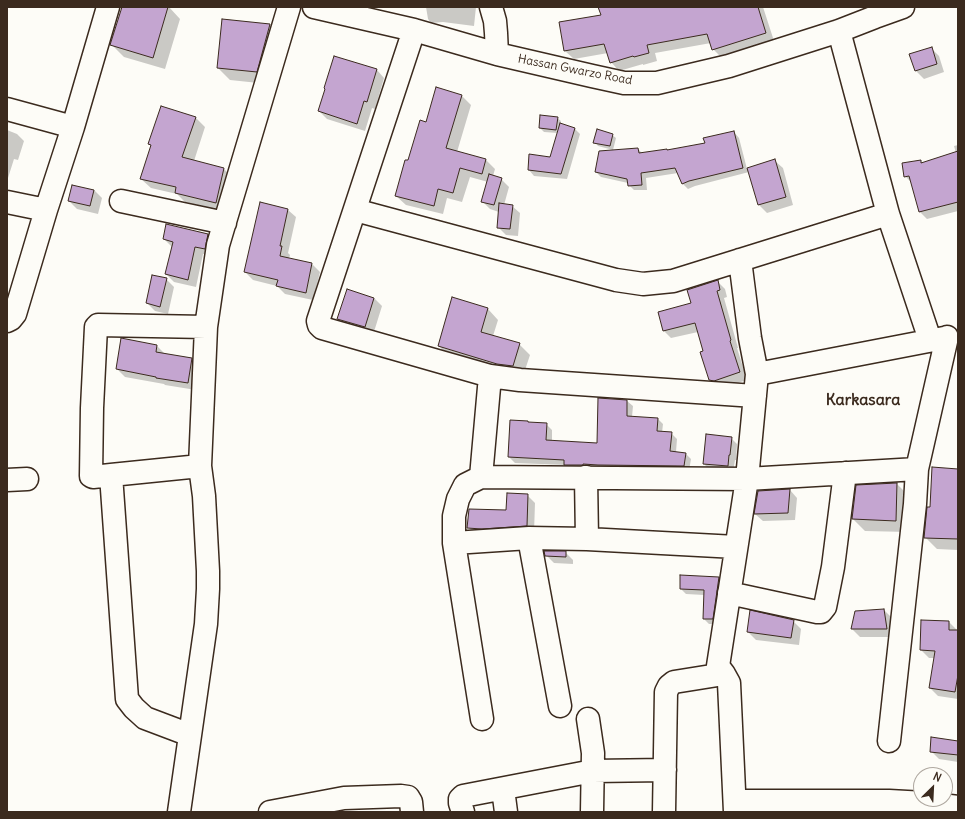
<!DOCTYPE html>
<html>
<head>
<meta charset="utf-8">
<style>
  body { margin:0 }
  #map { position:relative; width:965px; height:819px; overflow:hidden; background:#fdfcf7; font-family:Delius,sans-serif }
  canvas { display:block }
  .frame { position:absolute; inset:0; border:8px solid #3b2a1e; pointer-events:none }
  .north { position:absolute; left:913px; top:767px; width:40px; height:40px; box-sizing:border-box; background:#fdfcf7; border:1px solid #afa8a0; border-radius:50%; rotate:24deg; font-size:11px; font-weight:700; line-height:16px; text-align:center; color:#3b2a1e }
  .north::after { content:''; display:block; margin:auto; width:14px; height:18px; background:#3b2a1e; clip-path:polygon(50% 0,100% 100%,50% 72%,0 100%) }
</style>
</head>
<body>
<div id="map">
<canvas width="965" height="819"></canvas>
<div class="frame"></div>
<div class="north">N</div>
</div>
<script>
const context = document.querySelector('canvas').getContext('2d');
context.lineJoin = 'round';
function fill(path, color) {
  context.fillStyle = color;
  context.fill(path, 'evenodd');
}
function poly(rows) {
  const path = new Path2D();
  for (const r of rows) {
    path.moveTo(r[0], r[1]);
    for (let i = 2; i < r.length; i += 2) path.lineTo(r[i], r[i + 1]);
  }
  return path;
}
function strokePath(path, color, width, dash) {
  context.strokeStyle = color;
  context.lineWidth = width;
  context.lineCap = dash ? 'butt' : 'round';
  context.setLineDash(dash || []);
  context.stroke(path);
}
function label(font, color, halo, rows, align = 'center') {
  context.font = font + ' Delius,sans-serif';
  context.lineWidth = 3;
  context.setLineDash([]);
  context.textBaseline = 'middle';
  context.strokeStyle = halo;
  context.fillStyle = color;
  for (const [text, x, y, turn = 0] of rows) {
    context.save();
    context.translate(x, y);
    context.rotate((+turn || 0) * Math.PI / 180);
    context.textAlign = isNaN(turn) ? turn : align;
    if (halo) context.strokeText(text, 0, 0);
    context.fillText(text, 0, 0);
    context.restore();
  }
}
fill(poly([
  [123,7,169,7,180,19,165,69,124,57,112,45],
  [426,7,476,7,474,26,443,22,431,23,428,19],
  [599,7,763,7,774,41,722,58,713,49,711,43,655,53,657,61,643,65,643,64,619,71,611,62,608,53,574,59,565,51,602,16],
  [223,20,270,25,282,37,268,84,230,80,218,68],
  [931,48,939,56,944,72,924,79,916,71],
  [377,70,384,78,375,109,372,108,365,131,327,119,319,111],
  [462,96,471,105,457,152,486,160,495,169,493,176,501,179,509,187,504,205,512,206,520,213,518,236,506,235,498,227,499,212,490,209,482,201,488,182,470,177,462,202,447,198,443,214,406,205,396,196,408,162,426,123],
  [196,118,205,127,194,161,224,169,234,179,226,212,185,202,177,194,151,188,141,179,151,146,149,144],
  [557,118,561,121,560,124,575,129,580,134,567,179,534,176,529,170,551,158,558,133,544,132,540,128],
  [7,130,17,134,24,141,18,160,14,159,8,178,7,177],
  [734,132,739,138,747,169,775,161,783,168,793,205,767,213,759,205,749,172,695,186,688,189,682,183,678,173,646,178,647,190,634,190,629,185,628,183,601,177,596,172,638,149,643,154,668,151,706,143],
  [612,135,616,138,613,150,598,146,595,142],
  [958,145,958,211,927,219,920,212,912,183,905,176,920,161,923,163,956,153,954,146],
  [94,190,102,198,98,214,77,209,69,201],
  [288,210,296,217,288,253,290,255,289,259,312,264,320,272,313,300,285,294,277,286,253,280,245,272],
  [208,235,216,243,213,256,203,254,196,287,174,282,166,274,172,247,164,239],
  [166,279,174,287,168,314,155,311,147,303],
  [717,281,725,289,727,297,724,298,738,348,737,348,747,380,722,388,718,388,710,380,704,352,698,332,671,338,664,331],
  [347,290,374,298,382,306,373,335,346,327,339,319],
  [453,299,488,309,498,320,493,336,519,344,530,355,523,376,449,357,439,346],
  [157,346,165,354,192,358,200,366,196,390,165,385,164,384,125,377,117,369],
  [627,401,633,406,632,417,657,418,663,424,662,433,671,433,677,439,676,452,686,454,691,459,689,471,571,470,566,465,515,463,509,457,546,424,552,430,552,442,598,444],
  [731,438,737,444,736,460,735,460,733,472,710,470,704,464],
  [958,470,958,550,937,549,925,537,931,508],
  [897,484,909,496,908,532,865,531,853,519],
  [790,490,797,498,795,520,763,521,755,514],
  [527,495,535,503,534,533,476,535,468,527,507,511],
  [565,552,573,560,573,564,554,563,546,555],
  [719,578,724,583,718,624,709,624,704,619,704,595,686,594,681,589],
  [884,610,892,618,894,637,860,637,852,629],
  [793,621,801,629,799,645,756,640,748,632],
  [922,621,949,622,958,631,958,699,938,696,930,688,935,658,929,658,921,650],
  [958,742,958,762,939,759,931,751]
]), '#0003');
const building = poly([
  [122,7,168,7,153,58,110,45,122,7],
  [598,7,758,7,766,33,712,50,707,34,647,45,649,53,634,57,633,56,610,63,604,44,564,51,559,22,601,15,598,7],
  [222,19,270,24,257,72,217,68,222,19],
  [932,47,937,64,915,71,909,54,932,47],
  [334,56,377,69,367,102,364,101,357,124,318,111,325,89,324,88,334,56],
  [436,87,462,95,446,148,486,159,482,174,460,168,453,193,438,189,434,206,395,196,405,160,408,160,420,120,426,122,436,87],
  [161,106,196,117,182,157,224,168,216,203,175,193,176,187,140,179,151,145,148,144,161,106],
  [540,115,558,117,556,130,539,128,540,115],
  [560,123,575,128,561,174,528,170,529,154,550,157,560,123],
  [597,129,613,134,610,146,593,143,597,129],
  [734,131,743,168,689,181,682,184,675,168,641,173,642,185,628,186,627,179,595,172,599,151,638,148,639,153,667,149,667,150,705,143,703,138,734,131],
  [958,151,958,202,919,212,909,176,904,177,902,163,921,160,921,163,958,151],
  [775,159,786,197,758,205,747,168,775,159],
  [489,174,502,178,494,205,481,202,489,174],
  [72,185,94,190,90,206,68,201,72,185],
  [260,202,288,209,280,246,282,246,280,256,312,263,306,293,276,286,278,280,244,272,260,202],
  [499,203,513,205,510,229,497,228,499,203],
  [166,224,208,234,205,249,195,247,188,280,165,274,173,242,163,239,166,224],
  [152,275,167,278,160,307,146,303,152,275],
  [718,280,720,290,717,291,731,340,730,341,740,372,714,381,709,380,700,352,703,351,695,323,663,331,658,312,691,303,687,290,718,280],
  [347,289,374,298,365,327,337,319,347,289],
  [452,297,488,308,481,332,520,343,513,366,497,364,438,346,452,297],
  [121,338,157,345,156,352,192,358,188,383,156,378,156,377,116,369,121,338],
  [598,398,627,400,627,416,658,418,657,431,672,432,670,451,686,453,684,466,598,465,583,464,583,465,564,465,564,460,508,457,510,420,528,421,528,422,547,423,546,440,597,443,598,398],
  [706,434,732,437,730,455,729,455,728,466,703,464,706,434],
  [932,467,958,469,958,539,924,538,927,507,930,507,932,467],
  [897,483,896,521,852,519,856,485,897,483],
  [790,489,788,513,754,514,758,491,790,489],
  [507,493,528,494,527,526,482,529,467,528,469,509,506,510,507,493],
  [544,551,566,551,566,557,545,556,544,551],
  [680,575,719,577,713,619,703,619,704,590,680,589,680,575],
  [884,609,887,629,851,629,855,611,884,609],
  [750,610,794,620,791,638,747,632,750,610],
  [921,620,949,621,949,630,958,630,958,675,955,692,929,688,935,651,920,650,921,620],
  [931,737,958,741,958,755,930,752,931,737]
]);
fill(building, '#c4a5d0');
strokePath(building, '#3b2a1e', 1);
const minor = poly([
  [314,7,414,30,497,54,592,76,624,83,657,83,729,66,839,31,875,17,903,7],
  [491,7,495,21,496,33,497,54],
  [414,30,318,321,319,325,322,328,490,376,520,380,755,396],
  [839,31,888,214,930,340],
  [7,109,73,127],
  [121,201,225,223],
  [7,202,46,210],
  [355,210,616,280,643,284,673,281,888,214],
  [7,321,11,319,15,314,46,210,73,127,108,7],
  [757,374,944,338],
  [200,466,111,475,93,477,91,476,92,408,96,327,98,325,206,327],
  [111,475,127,699,134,708,145,718,190,735],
  [481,477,490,376],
  [586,477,587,539],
  [7,480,27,479],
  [529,538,560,706],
  [454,543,529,538,587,539,736,547],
  [729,593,817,612,821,612,825,607,833,567,845,473],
  [482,719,454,543,454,516,458,499,465,485,481,477,747,479,917,469],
  [588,719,593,753,592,812],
  [889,741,915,504,917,469,947,337],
  [503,789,506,812],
  [735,801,889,801,925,803,958,807],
  [179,812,206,624,208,589,208,571,204,496,200,466,206,327,218,245,289,7],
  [270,812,344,798,401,796,408,797,411,802,412,812],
  [463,812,460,803,460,799,463,796,593,771,665,770],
  [664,812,666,692,669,686,674,682,724,674],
  [735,812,729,683,724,674,718,666,747,479,757,374,750,338,740,260]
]);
strokePath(minor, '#3b2a1e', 25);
strokePath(minor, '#fdfcf7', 22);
label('12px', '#3b2a1e', '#fdfcf7', [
  ["Hassan Gwarzo Road",575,70,11]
]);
label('bold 16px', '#3b2a1e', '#fdfcf7', [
  ["Karkasara",863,400]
]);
</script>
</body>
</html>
